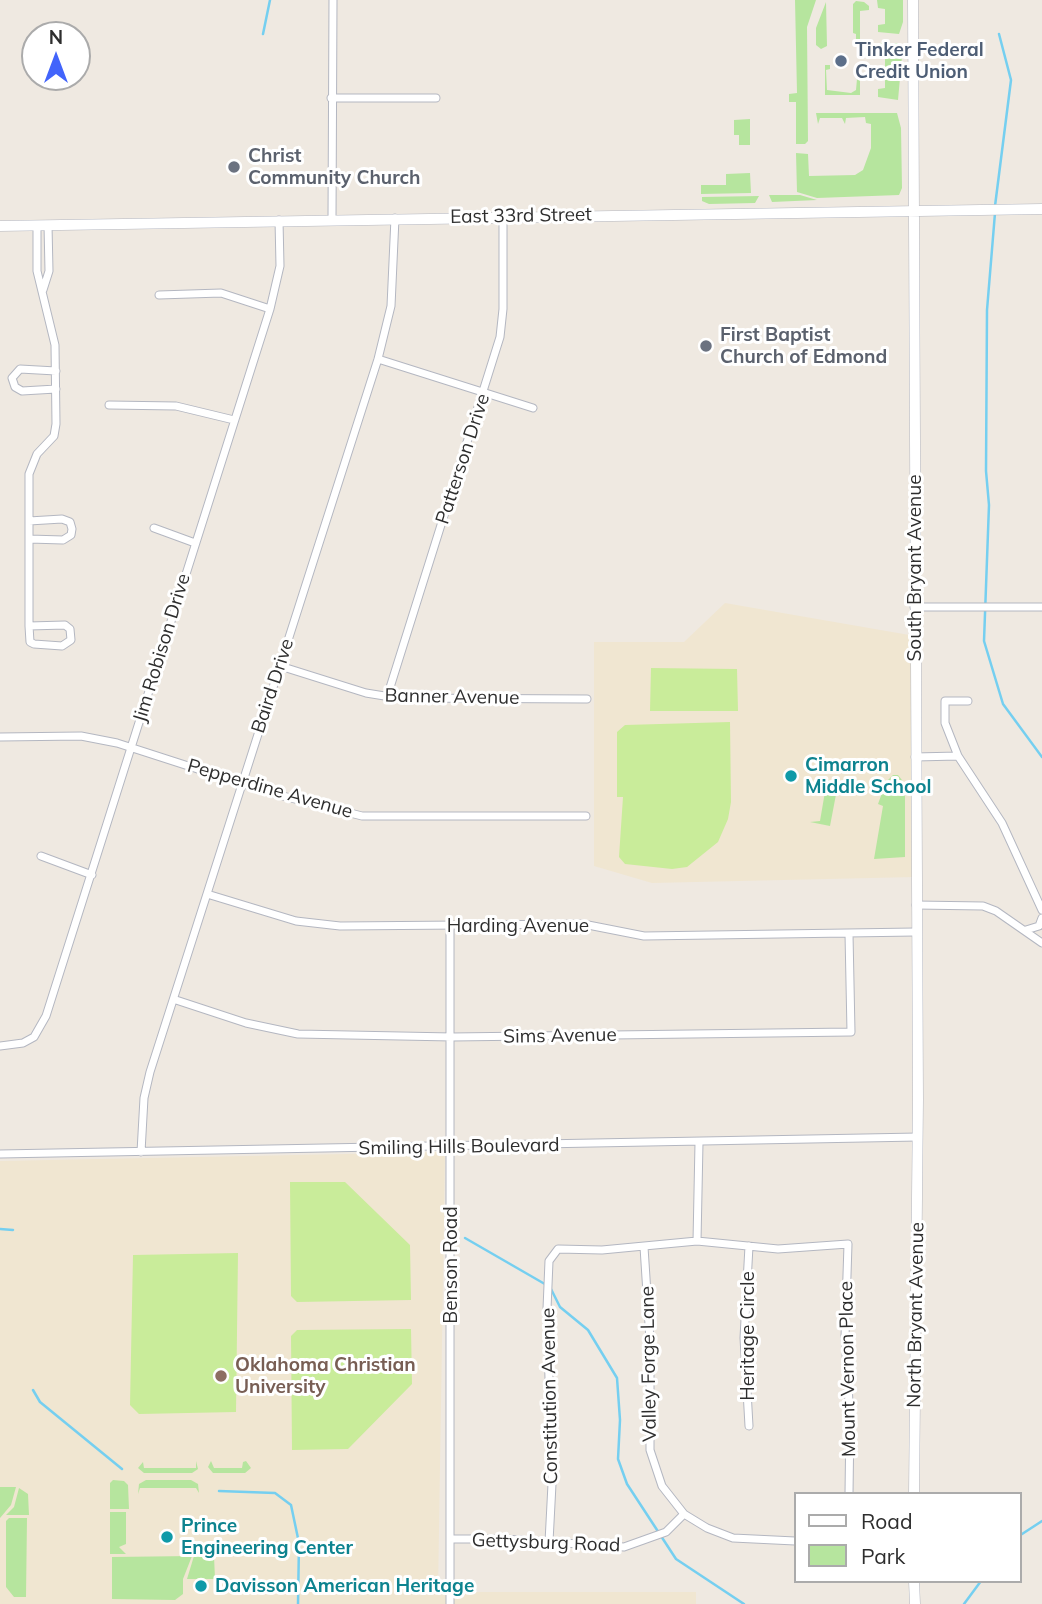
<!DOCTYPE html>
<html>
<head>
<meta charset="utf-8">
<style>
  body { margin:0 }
  #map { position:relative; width:1042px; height:1604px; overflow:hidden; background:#efe9e1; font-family:Mulish,sans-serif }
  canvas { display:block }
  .legend { position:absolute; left:794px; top:1492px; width:228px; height:91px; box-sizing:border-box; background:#fff; border:2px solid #ababab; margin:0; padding:9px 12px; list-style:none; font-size:21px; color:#2e2e2e }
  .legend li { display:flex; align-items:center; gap:14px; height:35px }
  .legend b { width:35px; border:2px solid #ababab }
  .north { position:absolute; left:21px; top:21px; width:70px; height:70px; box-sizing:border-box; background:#fff; border:2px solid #ababab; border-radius:50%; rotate:0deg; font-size:19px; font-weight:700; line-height:28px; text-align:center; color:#2e2e2e }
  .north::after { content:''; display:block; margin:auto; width:24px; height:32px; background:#4264fb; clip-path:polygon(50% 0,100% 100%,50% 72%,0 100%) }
</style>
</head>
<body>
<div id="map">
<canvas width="1042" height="1604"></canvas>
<ul class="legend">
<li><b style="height:9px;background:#fff"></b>Road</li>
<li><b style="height:19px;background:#b6e59e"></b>Park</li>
</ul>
<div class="north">N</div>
</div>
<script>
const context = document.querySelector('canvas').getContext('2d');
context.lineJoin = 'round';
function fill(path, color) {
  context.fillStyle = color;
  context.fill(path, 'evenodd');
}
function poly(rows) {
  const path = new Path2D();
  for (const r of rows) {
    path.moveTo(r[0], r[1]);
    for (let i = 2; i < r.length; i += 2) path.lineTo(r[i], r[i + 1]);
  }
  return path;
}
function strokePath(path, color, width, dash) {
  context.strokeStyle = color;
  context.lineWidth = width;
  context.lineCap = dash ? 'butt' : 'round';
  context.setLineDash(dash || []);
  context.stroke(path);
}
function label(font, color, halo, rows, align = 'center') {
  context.font = font + ' Mulish,sans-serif';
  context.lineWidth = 6;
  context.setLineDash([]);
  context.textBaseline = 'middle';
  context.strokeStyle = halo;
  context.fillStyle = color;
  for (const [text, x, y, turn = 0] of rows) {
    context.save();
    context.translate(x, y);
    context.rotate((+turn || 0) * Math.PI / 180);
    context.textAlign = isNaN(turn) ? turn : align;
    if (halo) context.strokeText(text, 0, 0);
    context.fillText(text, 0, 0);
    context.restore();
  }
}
fill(poly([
  [725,603,915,636,915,877,652,883,594,866,594,642,684,642],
  [445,1152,438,1592,696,1592,696,1604,0,1604,0,1161]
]), '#f0e6d1');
fill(poly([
  [795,0,816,0,807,27,808,141,805,144,796,144,796,102,789,102,789,94,797,93],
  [877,0,903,0,903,22,899,34,878,32,878,25,885,24,885,9,878,8],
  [856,1,864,2,869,6,869,10,860,11,860,40,856,40,856,34,853,33,853,4],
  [826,2,827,46,821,49,816,45,816,28],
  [881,43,898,43,902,56,898,100,878,97,878,89,885,88,885,48,878,47],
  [825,65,830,65,830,69,826,70,827,90,851,93,856,90,857,79,860,79,860,95,825,95],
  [816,113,897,113,901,128,902,188,899,195,817,198,797,192,796,153,808,154,809,176,855,175,863,170,871,148,871,124,866,123,865,117,846,118,845,124,842,118,820,118,818,124],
  [750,119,750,145,739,145,739,135,734,135,734,120],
  [750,173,751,193,701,194,701,185,726,185,726,174],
  [769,195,800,195,817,200,772,202],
  [759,196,755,203,709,204,702,201,702,197],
  [893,775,898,775,905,784,905,857,874,859,883,806,878,804,886,782],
  [827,780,838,784,830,826,810,822,820,821],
  [196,1461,198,1469,192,1473,144,1473,138,1468,143,1462,144,1468,196,1468],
  [211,1461,214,1468,242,1468,243,1462,246,1461,251,1468,245,1473,213,1473,208,1467],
  [113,1480,124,1481,128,1485,129,1509,110,1509,110,1483],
  [146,1480,191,1480,198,1484,199,1493,196,1488,140,1488,138,1494,139,1484],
  [0,1487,16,1487,11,1505,0,1518],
  [19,1488,28,1494,29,1515,6,1515,14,1507],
  [110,1512,126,1512,126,1544,119,1547,126,1554,110,1554],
  [9,1518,27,1518,26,1597,14,1597,6,1587,6,1521],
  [192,1556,183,1579,183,1594,175,1600,112,1599,112,1557],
  [194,1556,214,1556,215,1579,187,1579]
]), '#b6e59e');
fill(poly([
  [651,668,737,669,738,711,650,711],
  [730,722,731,802,728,819,718,842,687,867,672,869,625,864,619,857,623,797,617,797,617,732,625,725],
  [290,1182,345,1182,410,1245,411,1300,297,1302,291,1296],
  [238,1253,236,1412,139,1414,130,1405,133,1255],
  [411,1329,412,1384,348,1449,292,1450,291,1336,297,1330]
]), '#c9ec9a');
strokePath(poly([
  [263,34,270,0],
  [995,206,1011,80,999,34],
  [995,213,987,310,986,471,989,505,984,641,1003,704,1042,757],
  [0,1229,13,1230],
  [465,1238,550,1287,560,1307,588,1330,617,1378,620,1420,618,1459,627,1484,676,1559,744,1604],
  [33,1390,40,1402,122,1469],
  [219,1491,275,1493,291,1505,299,1543,298,1604],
  [1019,1536,1042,1521],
  [964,1604,981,1581]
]), '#75cff0', 2.5);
const street = poly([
  [331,98,436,98],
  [332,219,333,0],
  [43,290,49,271,48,225],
  [159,295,221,293,270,309],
  [378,359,533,408],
  [56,371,20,369,12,378,15,387,22,391,56,389],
  [109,405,176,406,234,420],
  [29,521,62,519,70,522,72,529,71,535,63,540,29,539],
  [154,528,195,543],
  [914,607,1042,607],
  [29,626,30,642,34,644,62,646,71,640,70,629,65,625,29,626,29,474,37,454,54,436,56,424,55,345,37,271,37,225],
  [280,666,366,693,397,698,587,699],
  [387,697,500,337,503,309,503,216],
  [0,737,81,736,117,743,275,794,362,816,586,816],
  [958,756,945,723,945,701,968,701],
  [915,757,958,756,1002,823,1042,910],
  [41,856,92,875],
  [207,894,296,921,340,926,583,924,644,936,915,932],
  [916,905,983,906,996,911,1042,943],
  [450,927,450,1604],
  [1026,930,1039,926,1042,918],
  [176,1000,246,1023,298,1034,452,1037,851,1032,849,934],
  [0,1046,23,1043,34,1037,46,1016,270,309,280,266,279,220],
  [141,1152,144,1098,150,1072,378,359,391,306,395,218],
  [0,1154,918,1137],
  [697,1241,699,1143],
  [749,1246,744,1338,749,1426],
  [644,1247,650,1340,650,1450,662,1486,684,1514],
  [450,1539,504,1539,624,1547,666,1532,684,1514,707,1528,733,1538,795,1541],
  [549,1542,552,1484,547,1309,549,1261,558,1249,602,1250,697,1241,778,1249,848,1244,845,1337,850,1419,849,1494]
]);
const secondary = poly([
  [913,0,918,1099,914,1494],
  [0,226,1042,209],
  [914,1581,915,1604]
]);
strokePath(street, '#b4b7c1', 9);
strokePath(secondary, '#b4b7c1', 11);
strokePath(street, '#fff', 7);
strokePath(secondary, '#fff', 10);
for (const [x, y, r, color] of [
  [841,61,7,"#5c6f8a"],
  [234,167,7,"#6b7280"],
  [706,346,7,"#6b7280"],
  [791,776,7,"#0f9aa8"],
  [221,1376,7,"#8d6e63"],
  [167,1537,7,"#0f9aa8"],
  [201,1586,7,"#0f9aa8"]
]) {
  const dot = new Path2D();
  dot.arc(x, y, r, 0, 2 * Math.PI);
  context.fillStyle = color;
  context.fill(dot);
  strokePath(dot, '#fff', 2.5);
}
label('bold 19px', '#4e5e75', '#fff', [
  ["Tinker Federal",855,50],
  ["Credit Union",855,72]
], 'left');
label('bold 19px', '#5b616d', '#fff', [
  ["Christ",248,156],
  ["Community Church",248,178],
  ["First Baptist",720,335],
  ["Church of Edmond",720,357]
], 'left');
label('19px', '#2e2e2e', '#fff', [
  ["East 33rd Street",521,216,-1],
  ["Patterson Drive",463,459,-72],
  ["South Bryant Avenue",915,568,-90],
  ["Jim Robison Drive",162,648,-73],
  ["Baird Drive",273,686,-72],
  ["Banner Avenue",452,697,1],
  ["Pepperdine Avenue",270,789,16],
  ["Harding Avenue",518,926],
  ["Sims Avenue",560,1036,-1],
  ["Smiling Hills Boulevard",459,1147,-1],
  ["Benson Road",451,1265,-90],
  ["North Bryant Avenue",916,1315,-89],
  ["Heritage Circle",748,1336,-90],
  ["Valley Forge Lane",649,1364,-91],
  ["Mount Vernon Place",848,1369,-91],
  ["Constitution Avenue",550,1396,-91],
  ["Gettysburg Road",546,1543,2]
]);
label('bold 19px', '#0d838f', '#fff', [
  ["Cimarron",805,765],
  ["Middle School",805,787],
  ["Prince",181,1526],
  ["Engineering Center",181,1548],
  ["Davisson American Heritage",215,1586]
], 'left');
label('bold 19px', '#785e54', '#fff', [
  ["Oklahoma Christian",235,1365],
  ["University",235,1387]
], 'left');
</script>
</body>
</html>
